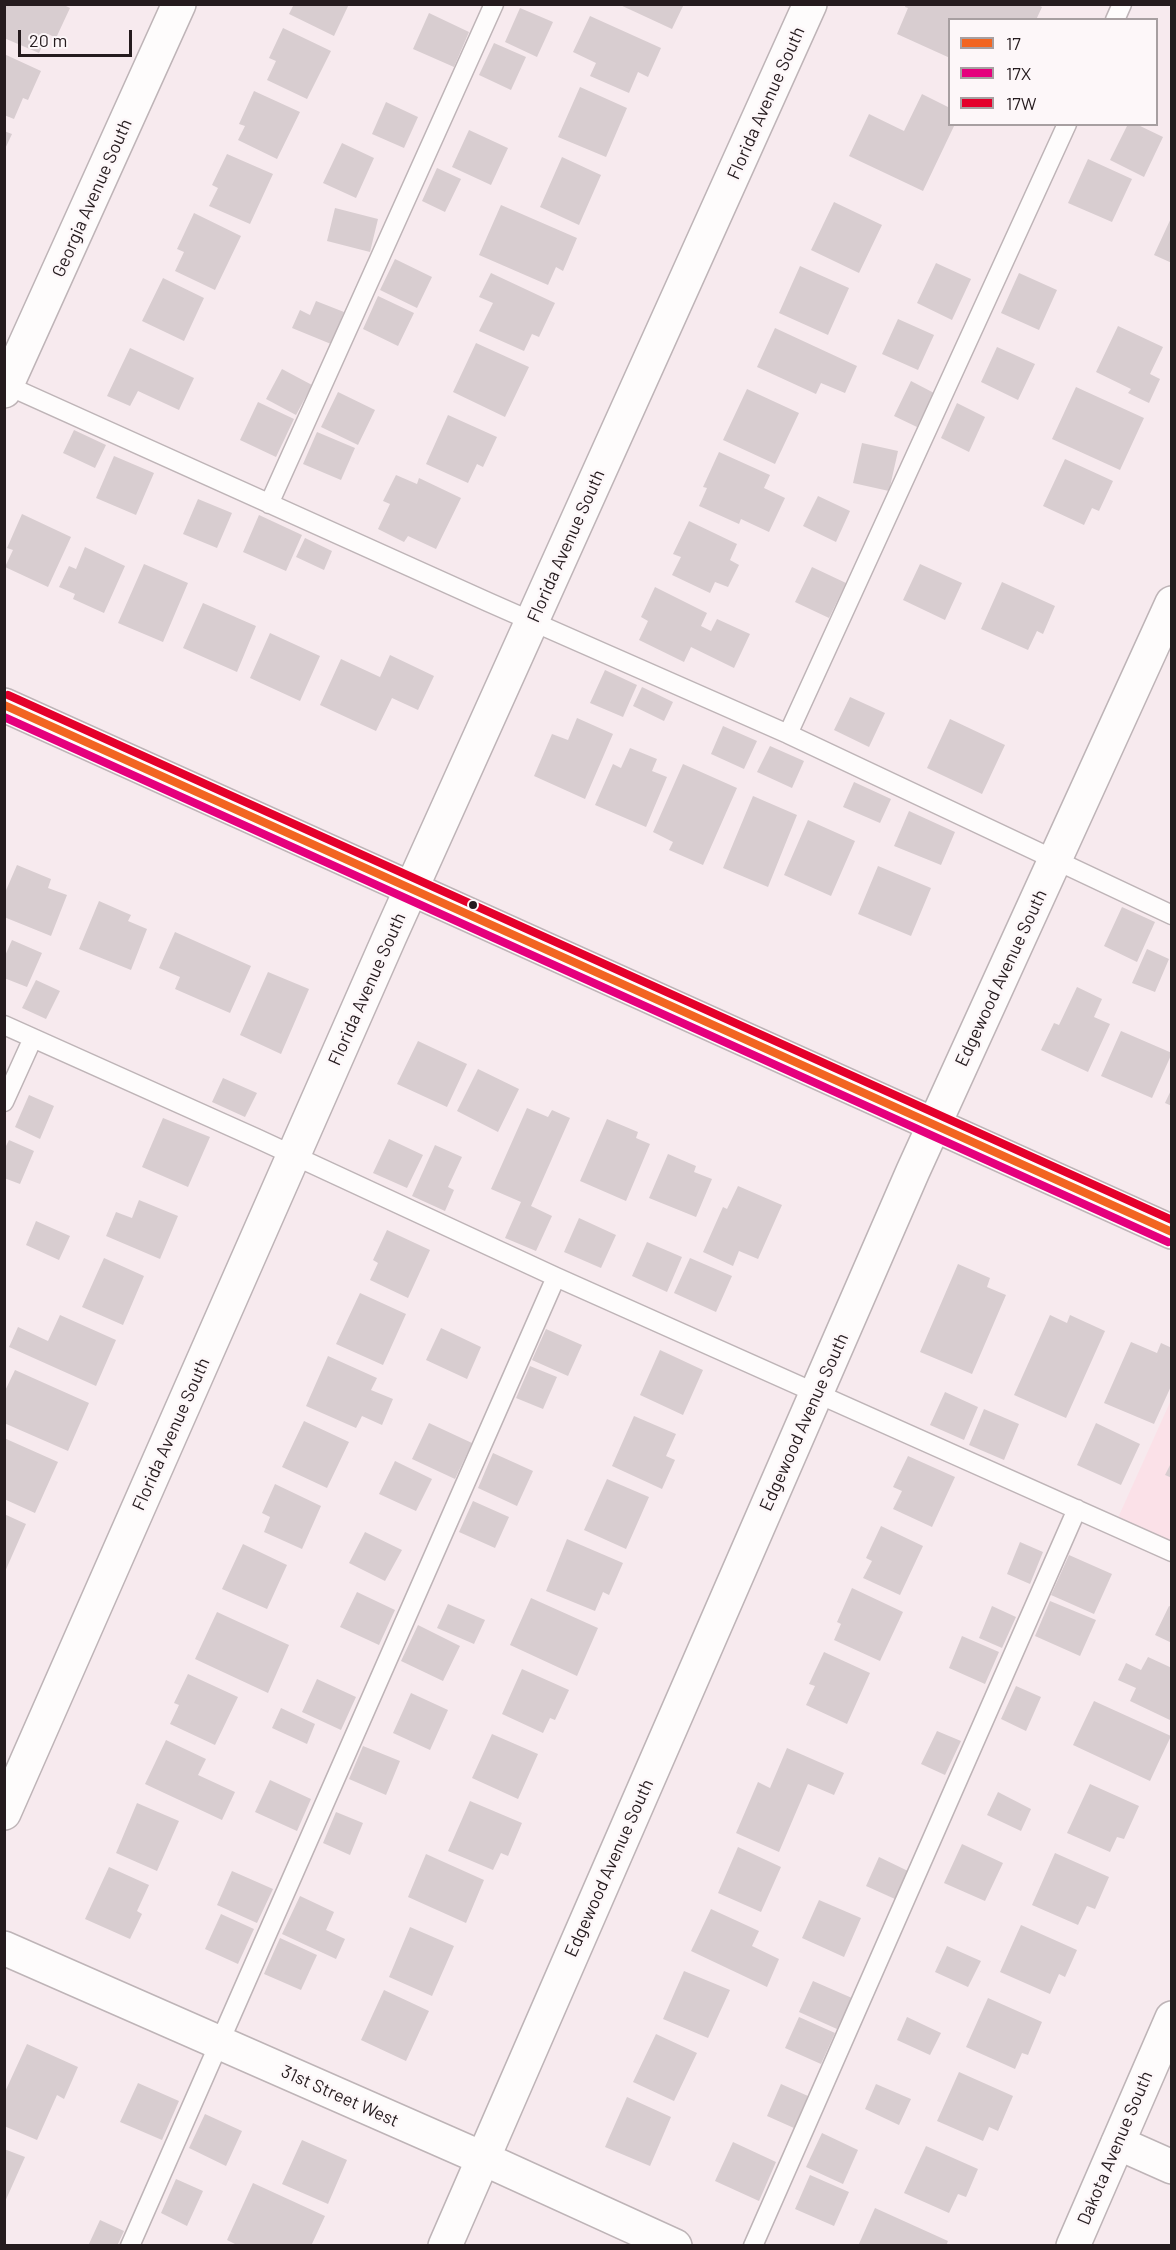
<!DOCTYPE html>
<html>
<head>
<meta charset="utf-8">
<style>
  body { margin:0 }
  #map { position:relative; width:1176px; height:2250px; overflow:hidden; background:#f7eaee; font-family:Barlow,sans-serif }
  canvas { display:block }
  .frame { position:absolute; inset:0; border:6px solid #251b1e; pointer-events:none }
  .legend { position:absolute; left:948px; top:18px; width:210px; height:108px; box-sizing:border-box; background:#fdf7f9; border:2px solid #a79fa1; margin:0; padding:8px 10px; list-style:none; font-size:18px; color:#251b1e }
  .legend li { display:flex; align-items:center; gap:12px; height:30px }
  .legend b { width:30px; border:2px solid #a79fa1 }
  .scale { position:absolute; left:18px; top:30px; width:114px; height:27px; box-sizing:border-box; border:3px solid #251b1e; border-top:0; padding-left:8px; font-size:18px; line-height:21px; white-space:nowrap; color:#251b1e; -webkit-text-stroke:4px #fdf7f9; paint-order:stroke }
</style>
</head>
<body>
<div id="map">
<canvas width="1176" height="2250"></canvas>
<div class="frame"></div>
<ul class="legend">
<li><b style="height:8px;background:#f26522"></b>17</li>
<li><b style="height:8px;background:#e5007d"></b>17X</li>
<li><b style="height:8px;background:#e4002b"></b>17W</li>
</ul>
<div class="scale">20 m</div>
</div>
<script>
const context = document.querySelector('canvas').getContext('2d');
context.lineJoin = 'round';
function fill(path, color) {
  context.fillStyle = color;
  context.fill(path, 'evenodd');
}
function poly(rows) {
  const path = new Path2D();
  for (const r of rows) {
    path.moveTo(r[0], r[1]);
    for (let i = 2; i < r.length; i += 2) path.lineTo(r[i], r[i + 1]);
  }
  return path;
}
function strokePath(path, color, width, dash) {
  context.strokeStyle = color;
  context.lineWidth = width;
  context.lineCap = dash ? 'butt' : 'round';
  context.setLineDash(dash || []);
  context.stroke(path);
}
function label(font, color, halo, rows, align = 'center') {
  context.font = font + ' Barlow,sans-serif';
  context.lineWidth = 5;
  context.setLineDash([]);
  context.textBaseline = 'middle';
  context.strokeStyle = halo;
  context.fillStyle = color;
  for (const [text, x, y, turn = 0] of rows) {
    context.save();
    context.translate(x, y);
    context.rotate((+turn || 0) * Math.PI / 180);
    context.textAlign = isNaN(turn) ? turn : align;
    if (halo) context.strokeText(text, 0, 0);
    context.fillText(text, 0, 0);
    context.restore();
  }
}
fill(poly([
  [1171,1400,1171,1545,1117,1520]
]), '#fbe1e8');
fill(poly([
  [4,4,62,4,70,8,56,38,48,34,39,53,4,38],
  [294,4,349,4,334,36,289,14],
  [618,4,684,4,672,29],
  [906,4,1036,4,1042,7,1036,20,950,20,950,58,897,34,908,8,905,7],
  [520,8,553,22,537,57,505,42],
  [429,13,469,32,454,67,413,49],
  [590,16,661,48,648,77,638,72,629,93,590,76,596,63,573,52],
  [283,28,331,51,307,99,267,80,276,61,269,58],
  [494,43,526,57,511,90,479,75],
  [4,54,41,71,28,100,23,98,14,119,4,115],
  [580,87,627,108,606,157,558,137],
  [254,91,300,112,277,159,238,140,245,126,239,124],
  [922,94,950,108,950,124,955,124,923,191,849,156,869,114,904,131],
  [386,102,418,117,404,148,372,134],
  [1128,124,1136,124,1163,137,1144,177,1110,160],
  [469,130,508,148,491,185,452,167],
  [4,131,12,134,4,151],
  [342,143,374,158,356,198,323,183],
  [227,154,273,174,250,224,209,206,218,188,212,185],
  [562,157,601,175,579,225,540,207],
  [1088,159,1132,179,1112,222,1068,203],
  [437,168,461,179,445,212,422,201],
  [834,202,882,225,859,273,811,250],
  [501,205,577,238,563,271,556,267,548,285,479,255],
  [335,208,378,219,370,252,327,241],
  [194,213,241,236,215,290,175,271,184,252,177,249],
  [1172,216,1172,263,1154,255],
  [395,259,432,277,417,308,380,290],
  [936,263,971,279,952,320,917,303],
  [800,266,849,288,828,335,779,313],
  [491,273,555,303,539,337,532,334,524,351,479,331,493,303,479,297],
  [1019,273,1057,290,1039,330,1001,313],
  [163,278,204,298,184,341,142,321],
  [378,296,414,313,398,346,363,329],
  [316,301,344,312,331,344,292,328,300,310,310,315],
  [898,319,934,335,918,370,882,354],
  [1118,326,1163,347,1150,374,1160,379,1149,403,1128,393,1131,389,1096,372],
  [775,328,857,366,845,393,821,383,816,394,757,367],
  [476,343,529,367,505,417,453,392],
  [997,347,1035,364,1018,400,981,382],
  [130,348,194,378,179,410,138,391,130,406,107,396],
  [282,369,312,385,296,415,266,399],
  [911,381,934,393,917,427,894,416],
  [1076,387,1144,418,1120,470,1052,439],
  [747,389,799,413,775,464,723,440],
  [338,392,375,410,358,445,321,427],
  [258,402,294,419,276,457,240,440],
  [957,403,985,417,969,452,941,438],
  [448,415,497,437,483,467,477,464,468,483,426,464],
  [74,430,106,445,95,468,63,453],
  [317,432,355,448,341,480,303,464],
  [862,443,898,451,889,491,853,483],
  [719,452,770,475,764,488,785,498,769,532,741,519,739,524,699,506,707,488,703,487],
  [114,456,154,473,136,515,96,498],
  [1065,459,1113,481,1099,511,1092,508,1084,525,1043,506],
  [396,475,417,484,419,478,461,498,436,549,408,536,404,542,378,529,390,504,383,501],
  [818,496,850,511,836,542,803,526],
  [198,499,232,513,217,548,183,534],
  [22,514,71,537,48,587,5,567,13,550,7,548],
  [259,515,302,535,286,571,243,552],
  [689,521,737,544,730,560,739,565,728,587,715,582,710,593,672,575,681,557,673,554],
  [305,538,332,551,324,570,296,557],
  [85,547,125,566,104,613,73,599,75,594,59,587,69,566,76,569],
  [144,564,188,583,163,642,118,623],
  [920,564,962,583,945,620,903,600],
  [812,567,846,583,829,618,795,602],
  [1002,582,1055,606,1043,634,1037,631,1028,650,981,629],
  [655,587,707,613,701,626,711,631,717,619,750,634,734,668,691,647,684,662,639,640,648,621,641,617],
  [203,603,256,626,237,672,183,648],
  [270,633,320,656,300,701,250,678],
  [390,655,434,676,418,710,392,698,376,731,320,705,341,659,380,677],
  [605,670,637,685,623,717,590,703],
  [642,687,673,702,664,721,633,706],
  [850,697,885,713,869,747,834,730],
  [577,718,613,734,585,799,534,776,552,734,568,740],
  [950,719,1005,745,982,794,927,768],
  [723,726,757,741,744,769,711,754],
  [770,746,804,761,792,788,757,772],
  [630,748,657,759,652,771,667,777,646,827,595,805,613,764,621,768],
  [683,764,737,788,703,865,669,850,673,842,653,832],
  [854,782,891,799,880,823,843,807],
  [753,796,797,815,768,887,723,868],
  [909,811,955,832,941,865,894,846],
  [808,820,855,841,831,896,784,875],
  [17,865,51,879,48,888,67,895,51,936,4,917,4,895],
  [878,866,931,888,911,936,858,914],
  [99,901,131,915,128,921,147,929,131,970,79,949],
  [1122,907,1155,922,1137,962,1104,946],
  [175,932,251,966,230,1013,175,989,180,977,159,968],
  [12,940,42,953,27,987,4,978,4,958],
  [1147,949,1169,959,1155,992,1132,983],
  [268,972,309,989,281,1054,240,1035],
  [36,980,60,991,46,1019,22,1008],
  [1077,987,1102,999,1094,1017,1110,1024,1088,1072,1041,1050,1054,1023,1059,1025],
  [1121,1031,1172,1053,1152,1098,1101,1076],
  [418,1041,467,1064,447,1107,397,1084],
  [478,1069,519,1089,498,1132,457,1111],
  [223,1078,257,1093,245,1117,212,1102],
  [1172,1088,1172,1106,1165,1103],
  [29,1095,54,1106,40,1139,15,1127],
  [527,1108,548,1117,552,1110,570,1118,531,1206,552,1216,536,1251,505,1238,521,1202,491,1189],
  [163,1118,210,1137,188,1187,142,1167],
  [607,1119,638,1132,636,1138,650,1144,626,1201,580,1181],
  [389,1139,423,1155,407,1188,373,1173],
  [9,1140,34,1151,20,1184,4,1178,4,1150],
  [435,1145,462,1157,448,1187,454,1190,445,1211,412,1196],
  [668,1154,696,1166,694,1172,712,1179,696,1217,649,1198],
  [738,1186,782,1205,758,1259,739,1251,733,1266,703,1252,723,1207,727,1209],
  [139,1200,178,1216,160,1259,106,1236,116,1212,132,1218],
  [579,1218,616,1235,601,1268,564,1252],
  [36,1221,70,1236,59,1260,26,1245],
  [387,1230,430,1250,408,1298,370,1280,378,1263,373,1260],
  [647,1242,682,1257,667,1292,632,1276],
  [104,1258,144,1276,123,1325,82,1307],
  [690,1258,732,1276,716,1312,674,1293],
  [958,1264,990,1278,987,1287,1006,1295,972,1374,920,1352],
  [360,1293,406,1314,383,1365,336,1344],
  [60,1315,116,1340,96,1386,9,1347,18,1327,48,1341],
  [1050,1315,1067,1323,1070,1315,1105,1331,1066,1418,1014,1395],
  [441,1328,481,1347,467,1379,426,1360],
  [546,1329,582,1345,568,1376,532,1360],
  [1131,1342,1157,1353,1161,1343,1172,1348,1172,1384,1154,1424,1104,1403],
  [660,1350,703,1370,683,1415,640,1395],
  [328,1356,377,1378,371,1390,393,1399,382,1425,362,1416,356,1428,306,1406],
  [530,1366,557,1377,543,1409,516,1398],
  [15,1370,89,1403,68,1451,4,1423,4,1393],
  [945,1392,978,1407,964,1440,930,1425],
  [984,1409,1019,1424,1004,1460,969,1445],
  [634,1416,676,1434,666,1456,675,1460,662,1489,612,1466],
  [304,1421,349,1442,327,1488,282,1467],
  [429,1423,472,1443,455,1479,412,1459],
  [1096,1423,1140,1444,1121,1485,1077,1465],
  [4,1438,58,1462,35,1513,4,1499],
  [493,1453,533,1471,517,1506,478,1488],
  [908,1456,955,1477,932,1527,893,1509,902,1491,893,1487],
  [395,1461,432,1479,416,1511,379,1494],
  [1172,1461,1172,1478,1165,1475],
  [607,1479,649,1497,626,1549,584,1530],
  [275,1484,321,1506,302,1549,264,1532,270,1517,262,1513],
  [473,1501,509,1517,495,1548,459,1532],
  [4,1514,26,1524,4,1574],
  [881,1526,923,1546,900,1595,863,1578,872,1561,866,1558],
  [365,1532,402,1550,385,1581,349,1563],
  [567,1539,623,1563,609,1595,603,1592,595,1611,546,1591],
  [1020,1542,1043,1552,1030,1584,1007,1574],
  [243,1544,287,1565,267,1609,222,1589],
  [1069,1555,1112,1574,1094,1614,1051,1595],
  [852,1588,903,1612,880,1661,834,1640,841,1624,837,1622],
  [357,1592,395,1610,379,1645,340,1627],
  [531,1598,598,1628,577,1676,510,1645],
  [1050,1601,1096,1620,1080,1656,1035,1636],
  [448,1604,485,1620,474,1644,437,1628],
  [992,1606,1016,1617,1002,1648,979,1638],
  [1169,1606,1172,1607,1172,1643,1155,1635],
  [217,1612,289,1645,268,1693,195,1659],
  [418,1625,460,1646,443,1681,401,1661],
  [962,1636,999,1652,985,1684,949,1668],
  [824,1652,870,1673,847,1724,806,1705,815,1686,809,1684],
  [1148,1657,1172,1668,1172,1721,1130,1701,1136,1688,1118,1680,1126,1663,1141,1670],
  [522,1669,569,1690,555,1720,550,1718,543,1733,502,1714],
  [188,1674,238,1697,215,1745,170,1724,179,1705,174,1703],
  [317,1679,356,1697,341,1730,302,1712],
  [1016,1686,1041,1697,1026,1731,1001,1719],
  [411,1693,448,1710,430,1750,393,1733],
  [1094,1701,1171,1736,1150,1781,1073,1745],
  [281,1708,315,1724,307,1744,272,1728],
  [937,1731,961,1741,945,1775,921,1764],
  [492,1734,538,1754,518,1799,472,1778],
  [166,1740,206,1759,198,1775,235,1792,222,1820,145,1784],
  [363,1746,400,1761,386,1795,349,1779],
  [787,1748,844,1773,834,1795,808,1784,779,1852,736,1833,758,1782,770,1788],
  [270,1780,311,1799,297,1831,255,1812],
  [1090,1784,1139,1806,1124,1839,1117,1837,1110,1852,1067,1833],
  [998,1792,1031,1809,1021,1831,987,1815],
  [470,1801,522,1823,508,1856,501,1853,493,1870,448,1851],
  [137,1803,179,1821,157,1871,116,1853],
  [336,1812,363,1823,350,1855,323,1843],
  [962,1844,1003,1863,985,1901,944,1883],
  [738,1847,781,1867,761,1912,718,1893],
  [1055,1853,1109,1877,1095,1909,1087,1906,1078,1925,1032,1905],
  [426,1854,484,1880,466,1923,408,1897],
  [879,1857,908,1871,895,1899,866,1886],
  [109,1867,149,1885,137,1911,142,1914,130,1939,85,1919],
  [232,1871,273,1889,257,1923,217,1905],
  [300,1896,334,1912,326,1930,345,1939,336,1959,282,1934],
  [819,1900,861,1918,844,1957,802,1938],
  [711,1909,759,1931,752,1946,779,1959,767,1987,691,1951],
  [221,1914,254,1929,238,1964,205,1949],
  [1021,1925,1077,1950,1065,1977,1059,1974,1050,1994,1000,1972],
  [410,1927,454,1946,432,1996,389,1977],
  [280,1938,317,1955,301,1990,264,1974],
  [947,1946,981,1961,968,1987,935,1972],
  [684,1971,730,1990,708,2038,663,2019],
  [813,1981,852,1998,837,2029,799,2012],
  [384,1990,429,2011,406,2061,361,2040],
  [988,1998,1042,2022,1028,2055,1022,2053,1015,2069,966,2047],
  [799,2017,835,2033,821,2064,785,2048],
  [907,2017,941,2033,930,2055,897,2040],
  [656,2034,697,2053,674,2101,633,2082],
  [27,2044,78,2067,64,2099,57,2095,37,2140,4,2126,4,2094],
  [959,2072,1013,2096,998,2131,989,2127,983,2141,937,2121],
  [138,2083,179,2101,162,2140,120,2122],
  [781,2084,808,2096,794,2128,767,2116],
  [876,2084,911,2099,899,2125,865,2109],
  [627,2097,671,2117,650,2166,605,2147],
  [205,2114,242,2131,226,2166,189,2148],
  [822,2133,858,2150,843,2184,806,2167],
  [302,2140,347,2160,328,2204,282,2184],
  [733,2142,776,2162,759,2201,715,2181],
  [926,2146,978,2169,966,2197,958,2194,949,2213,904,2193],
  [4,2149,25,2157,4,2204],
  [810,2175,849,2192,834,2226,795,2209],
  [176,2179,203,2191,187,2226,161,2213],
  [253,2183,325,2216,311,2246,239,2246,227,2240],
  [875,2208,948,2241,946,2246,858,2246],
  [100,2220,124,2231,117,2246,88,2246]
]), '#d8cdd0');
const service = poly([
  [1115,20,1122,4],
  [4,384,488,602,788,734,1172,915],
  [269,504,494,4],
  [788,734,1067,124],
  [4,1025,256,1138,556,1277,1172,1552],
  [4,1102,33,1038],
  [130,2246,556,1277],
  [753,2246,1077,1509]
]);
const minor = poly([
  [4,391,179,4],
  [4,1813,390,936,810,4],
  [4,1948,482,2158,675,2246],
  [1118,2143,1172,2167],
  [445,2246,913,1171,1172,603]
]);
const tertiary = poly([
  [1073,2246,1172,2018]
]);
const secondary = poly([
  [4,705,1172,1232]
]);
strokePath(service, '#beb4b7', 21);
strokePath(minor, '#beb4b7', 36);
strokePath(tertiary, '#beb4b7', 36);
strokePath(secondary, '#beb4b7', 36);
strokePath(service, '#fefcfc', 18);
strokePath(minor, '#fefcfc', 33);
strokePath(tertiary, '#fefcfc', 33);
strokePath(secondary, '#fefcfc', 33);
strokePath(poly([
  [4,705,1172,1232]
]), '#f26522', 8);
strokePath(poly([
  [4,717,1168,1242]
]), '#e5007d', 8);
strokePath(poly([
  [8,695,1172,1220]
]), '#e4002b', 8);
for (const [x, y, r, color] of [
  [473,905,5,"#251b1e"]
]) {
  const dot = new Path2D();
  dot.arc(x, y, r, 0, 2 * Math.PI);
  context.fillStyle = color;
  context.fill(dot);
  strokePath(dot, '#fdf7f9', 2);
}
label('18px', '#251b1e', '#fdf7f9', [
  ["Florida Avenue South",766,103,-66],
  ["Georgia Avenue South",92,198,-66],
  ["Florida Avenue South",566,546,-66],
  ["Edgewood Avenue South",1001,978,-65],
  ["Florida Avenue South",367,989,-66],
  ["Edgewood Avenue South",804,1422,-66],
  ["Florida Avenue South",171,1434,-66],
  ["Edgewood Avenue South",609,1868,-66],
  ["31st Street West",340,2096,24],
  ["Dakota Avenue South",1115,2148,-67]
]);
</script>
</body>
</html>
